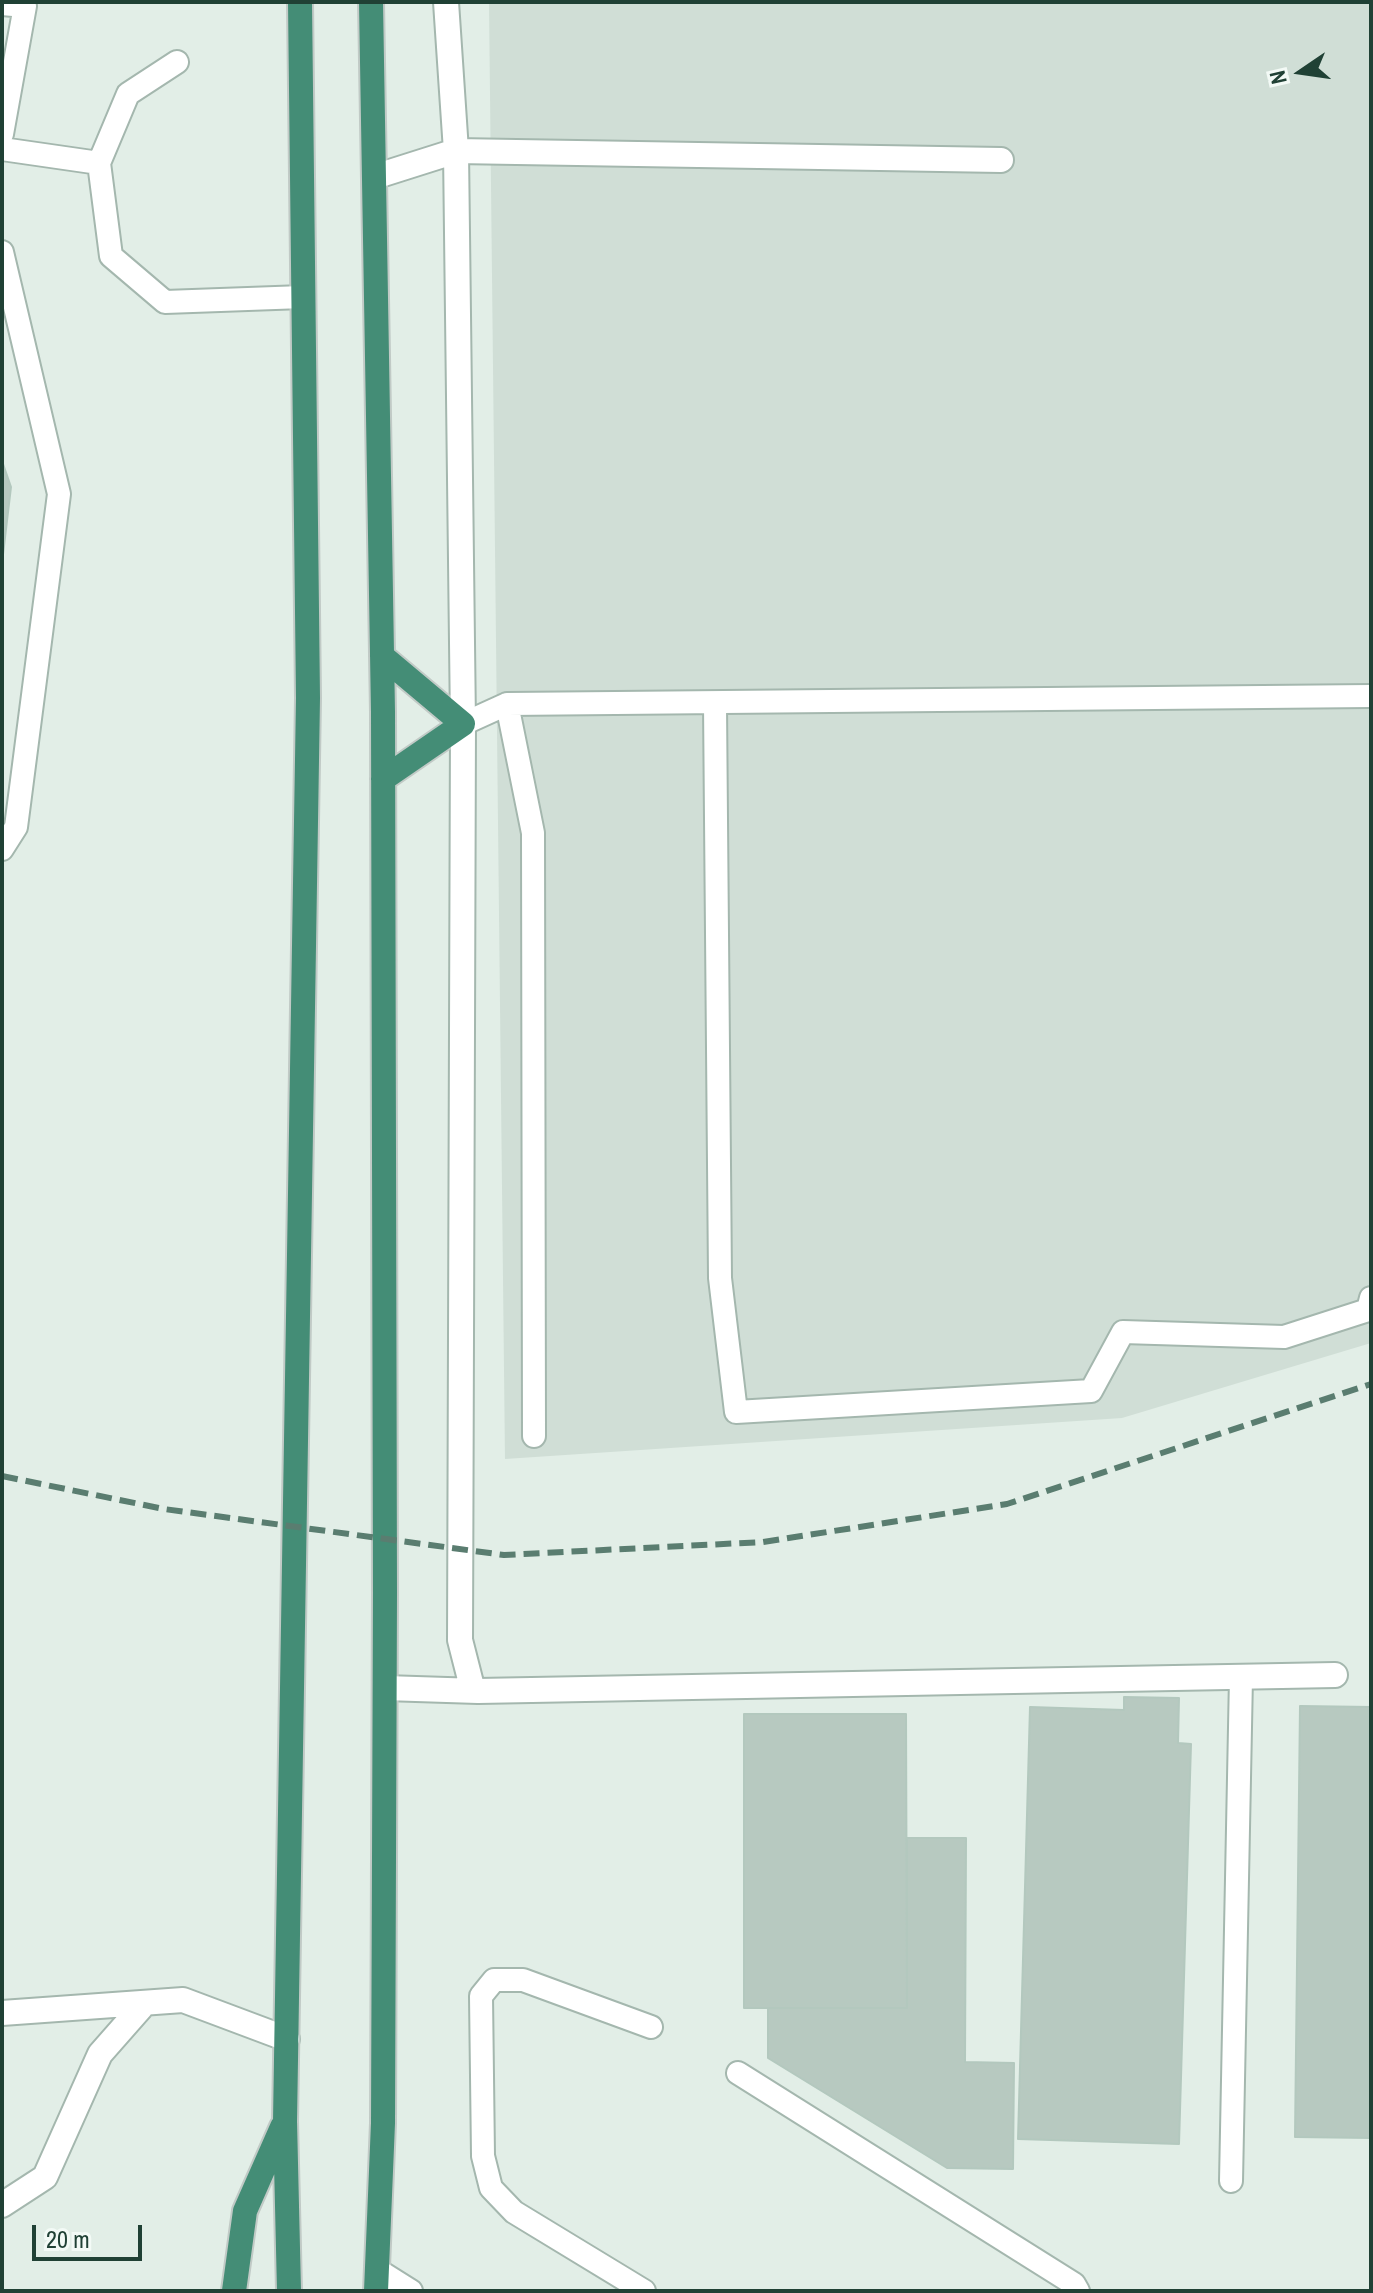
<!DOCTYPE html>
<html>
<head>
<meta charset="utf-8">
<style>
  body { margin:0 }
  #map { position:relative; width:1373px; height:2293px; overflow:hidden; background:#e2eee7; font-family:"Archivo Narrow",sans-serif }
  canvas { display:block }
  .frame { position:absolute; inset:0; border:4px solid #204135; pointer-events:none }
  .north { position:absolute; left:1261px; top:32px; width:80px; height:80px; -webkit-text-stroke:6px #f3faf6; paint-order:stroke; rotate:257deg; font-size:22px; font-weight:700; line-height:32px; text-align:center; color:#204135 }
  .north::after { content:''; display:block; margin:auto; width:28px; height:36px; background:#204135; clip-path:polygon(50% 0,100% 100%,50% 72%,0 100%) }
  .scale { position:absolute; left:32px; top:2225px; width:110px; height:36px; box-sizing:border-box; border:4px solid #204135; border-top:0; padding-left:10px; font-size:24px; line-height:28px; white-space:nowrap; color:#204135; -webkit-text-stroke:6px #f3faf6; paint-order:stroke }
</style>
</head>
<body>
<div id="map">
<canvas width="1373" height="2293"></canvas>
<div class="frame"></div>
<div class="north">N</div>
<div class="scale">20 m</div>
</div>
<script>
const context = document.querySelector('canvas').getContext('2d');
context.lineJoin = 'round';
function fill(path, color) {
  context.fillStyle = color;
  context.fill(path, 'evenodd');
}
function poly(rows) {
  const path = new Path2D();
  for (const r of rows) {
    path.moveTo(r[0], r[1]);
    for (let i = 2; i < r.length; i += 2) path.lineTo(r[i], r[i + 1]);
  }
  return path;
}
function strokePath(path, color, width, dash) {
  context.strokeStyle = color;
  context.lineWidth = width;
  context.lineCap = dash ? 'butt' : 'round';
  context.setLineDash(dash || []);
  context.stroke(path);
}
fill(poly([
  [489,2,1371,2,1371,1343,1122,1418,505,1459]
]), '#d0ded6');
const building = poly([
  [2,461,11,487,2,563,2,461],
  [1124,1697,1179,1698,1178,1743,1191,1744,1179,2144,1018,2139,1030,1707,1124,1710,1124,1697],
  [1300,1706,1371,1707,1371,2138,1295,2137,1300,1706],
  [744,1714,906,1714,907,2008,744,2008,744,1714],
  [907,1838,966,1838,965,2062,1014,2063,1013,2169,947,2168,768,2058,768,2008,907,2008,907,1838]
]);
fill(building, '#b7c9c0');
strokePath(building, '#b3c8be', 2);
const service = poly([
  [2,4,25,6,2,134],
  [177,62,128,94,99,163,111,256,165,302,303,297],
  [2,149,99,163],
  [2,252,59,494,16,827,2,849],
  [507,704,1371,696],
  [715,704,720,1278,736,1412,1091,1391,1123,1332,1284,1337,1368,1310,1371,1298],
  [463,724,507,704,533,833,534,1436],
  [738,2073,1074,2284,1078,2291],
  [1231,2181,1241,1677],
  [376,2269,411,2291],
  [644,2291,514,2212,491,2188,483,2156,481,1996,494,1980,523,1980,651,2027]
]);
const minor = poly([
  [446,2,456,151,463,724,460,1640,473,1691],
  [374,177,456,151,1001,160],
  [385,1688,478,1691,1335,1675],
  [2,2013,183,2000,287,2039],
  [2,2205,45,2177,100,2054,144,2004]
]);
const trunk = poly([
  [371,2,383,712,385,1592,383,2123,376,2291],
  [382,656,463,724,383,779],
  [234,2291,245,2211,282,2127],
  [289,2291,285,2121,308,698,300,2]
]);
strokePath(service, '#a4b7ae', 26);
strokePath(minor, '#a4b7ae', 28);
strokePath(trunk, '#c1cac6', 28);
strokePath(service, '#fff', 22);
strokePath(minor, '#fff', 24);
strokePath(trunk, '#448d76', 24);
strokePath(poly([
  [2,1476,164,1509,504,1555,763,1542,1007,1504,1371,1384]
]), '#5a7d70', 6, [16, 8]);
</script>
</body>
</html>
